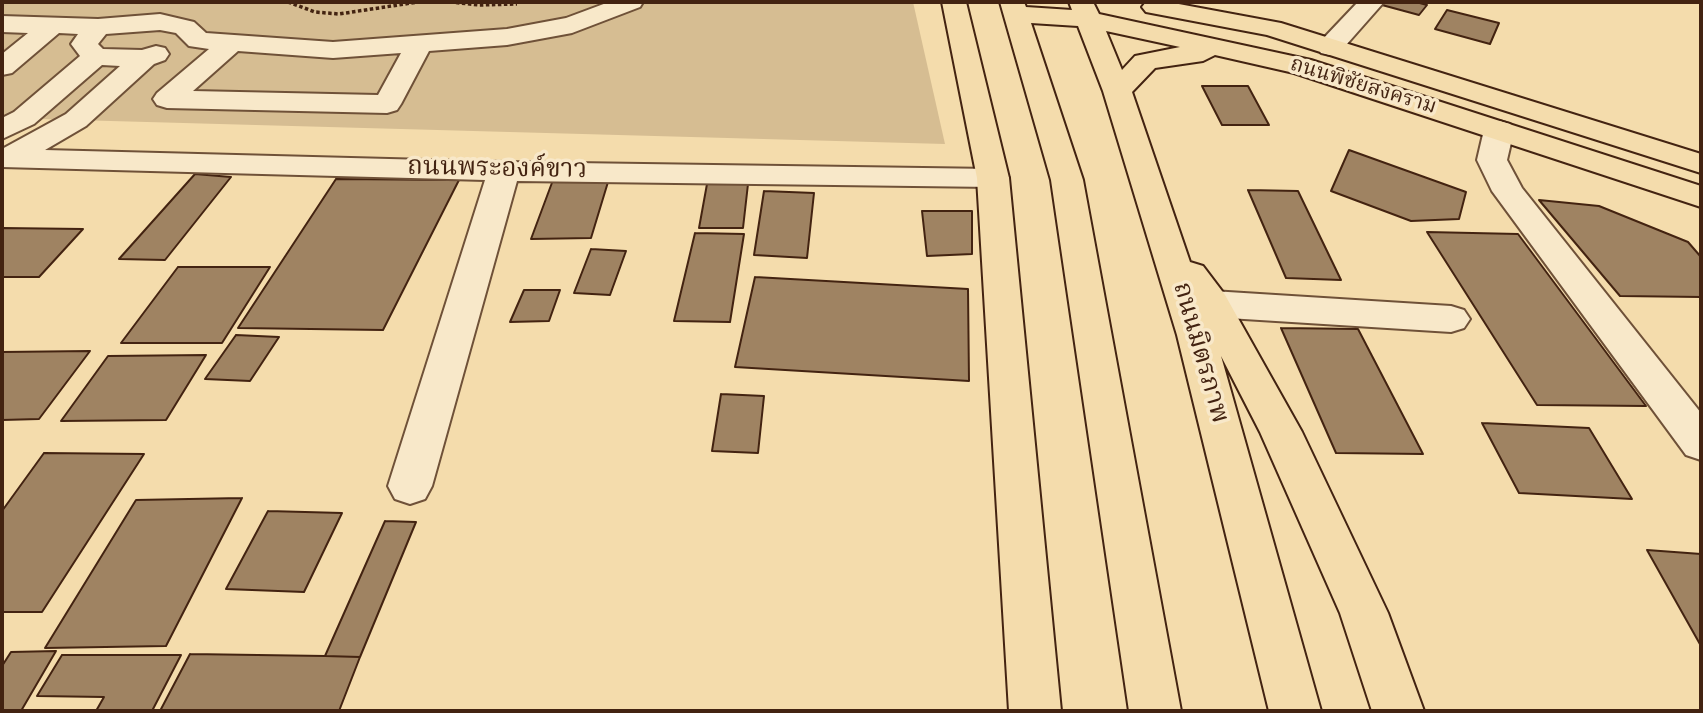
<!DOCTYPE html>
<html>
<head>
<meta charset="utf-8">
<style>
  body { margin:0 }
  #map { position:relative; width:1703px; height:713px; overflow:hidden; background:#f4dcac; font-family:"IM FELL English",serif }
  canvas { display:block }
  .frame { position:absolute; inset:0; border:4px solid #432311; pointer-events:none }
</style>
</head>
<body>
<div id="map">
<canvas width="1703" height="713"></canvas>
<div class="frame"></div>
</div>
<script>
const context = document.querySelector('canvas').getContext('2d');
context.lineJoin = 'round';
function fill(path, color) {
  context.fillStyle = color;
  context.fill(path, 'evenodd');
}
function poly(rows) {
  const path = new Path2D();
  for (const r of rows) {
    path.moveTo(r[0], r[1]);
    for (let i = 2; i < r.length; i += 2) path.lineTo(r[i], r[i + 1]);
  }
  return path;
}
function strokePath(path, color, width, dash) {
  context.strokeStyle = color;
  context.lineWidth = width;
  context.lineCap = dash ? 'butt' : 'round';
  context.setLineDash(dash || []);
  context.stroke(path);
}
function label(font, color, halo, rows, align = 'center') {
  context.font = font + ' "IM FELL English","Noto Serif Thai",serif';
  context.lineWidth = 7;
  context.setLineDash([]);
  context.textBaseline = 'middle';
  context.strokeStyle = halo;
  context.fillStyle = color;
  for (const [text, x, y, turn = 0] of rows) {
    context.save();
    context.translate(x, y);
    context.rotate((+turn || 0) * Math.PI / 180);
    context.textAlign = isNaN(turn) ? turn : align;
    if (halo) context.strokeText(text, 0, 0);
    context.fillText(text, 0, 0);
    context.restore();
  }
}
fill(poly([
  [2,2,913,2,945,144,2,118]
]), '#d6bd92');
const building = poly([
  [1384,2,1416,2,1427,5,1419,15,1382,5,1384,2],
  [1447,10,1499,23,1490,44,1435,29,1447,10],
  [1202,86,1248,86,1269,125,1222,125,1202,86],
  [1349,150,1466,192,1459,219,1411,221,1331,191,1349,150],
  [195,174,231,177,165,260,119,259,195,174],
  [336,179,459,180,383,330,238,328,336,179],
  [553,180,608,182,591,238,531,239,553,180],
  [707,184,748,184,743,228,699,228,707,184],
  [1248,190,1298,191,1341,280,1286,278,1248,190],
  [764,191,814,193,807,258,754,255,764,191],
  [1539,200,1599,206,1688,242,1701,257,1701,297,1620,296,1539,200],
  [922,211,972,211,972,254,927,256,922,211],
  [2,228,83,229,39,277,2,277,2,228],
  [1427,232,1518,234,1646,406,1537,405,1427,232],
  [695,233,744,234,730,322,674,321,695,233],
  [591,249,626,251,610,295,574,293,591,249],
  [178,267,270,267,222,343,121,343,178,267],
  [755,277,968,289,969,381,735,367,755,277],
  [524,290,560,290,549,321,510,322,524,290],
  [1281,328,1358,329,1423,454,1336,453,1281,328],
  [236,335,279,337,250,381,205,379,236,335],
  [90,351,39,419,2,420,2,352,90,351],
  [206,355,166,420,61,421,108,356,206,355],
  [721,394,764,396,758,453,712,451,721,394],
  [1482,423,1589,428,1632,499,1519,493,1482,423],
  [44,453,144,454,42,612,2,612,2,511,44,453],
  [242,498,166,646,45,648,136,500,242,498],
  [268,511,342,513,304,592,226,589,268,511],
  [385,521,416,522,360,657,325,656,385,521],
  [1647,550,1701,554,1701,646,1647,550],
  [56,651,21,711,2,711,2,666,11,652,56,651],
  [190,654,325,656,360,657,339,711,160,711,190,654],
  [62,655,181,655,152,711,96,711,104,697,37,696,62,655]
]);
fill(building, '#9f8362');
strokePath(building, '#432311', 2);
const minor = poly([
  [609,2,643,2,640,7,572,33,507,45,429,51,401,104,397,110,387,113,167,108,157,105,153,99,157,93,209,49,189,46,176,33,160,30,106,34,98,44,103,49,142,50,156,46,165,48,169,54,165,60,154,64,86,126,45,150,504,162,993,169,1004,171,1009,178,1004,185,993,187,517,181,432,486,425,499,410,504,395,499,388,486,485,180,2,167,2,149,66,114,120,66,102,65,34,124,2,139,2,118,14,112,80,56,71,44,78,34,59,33,12,73,2,75,2,54,28,33,2,32,2,16,98,19,160,14,194,22,206,33,333,42,507,29,566,18,609,2],
  [238,51,333,58,401,53,378,95,193,91,238,51],
  [1358,2,1384,2,1339,53,1330,55,1321,53,1317,47,1321,41,1358,2],
  [1499,121,1510,124,1514,130,1507,160,1522,188,1701,413,1701,460,1686,455,1492,191,1477,160,1484,130,1488,124,1499,121],
  [1212,291,1451,306,1464,310,1470,319,1464,328,1451,332,1212,317,1199,313,1194,304,1199,295,1212,291]
]);
const major = poly([
  [942,2,966,2,1009,178,1061,711,1009,711,977,178,942,2],
  [1000,2,1024,2,1026,7,1072,10,1069,2,1093,2,1099,14,1311,60,1701,186,1701,207,1294,73,1215,55,1203,61,1155,68,1132,92,1190,262,1203,266,1225,295,1302,432,1388,613,1424,711,1372,711,1340,613,1260,432,1221,356,1321,711,1269,711,1177,335,1103,91,1078,26,1031,23,1083,180,1181,711,1129,711,1051,180,1000,2],
  [1106,31,1180,47,1135,56,1122,70,1106,31],
  [1146,2,1168,2,1281,23,1701,154,1701,173,1267,35,1146,12,1142,7,1146,2]
]);
strokePath(minor, '#6f5138', 4);
strokePath(major, '#432311', 4);
strokePath(poly([
  [288,2,315,12,339,14,418,2],
  [450,2,479,5,517,4]
]), '#432311', 3.5, [3.5, 2.5]);
fill(minor, '#f8e8c9');
fill(major, '#f4dcac');
label('21px', '#432311', '#f8e8c9', [
  ["ถนนพิชัยสงคราม",1363,87,17]
]);
label('26px', '#432311', '#f8e8c9', [
  ["ถนนพระองค์ขาว",497,170,1],
  ["ถนนมิตรภาพ",1199,353,74]
]);
</script>
</body>
</html>
